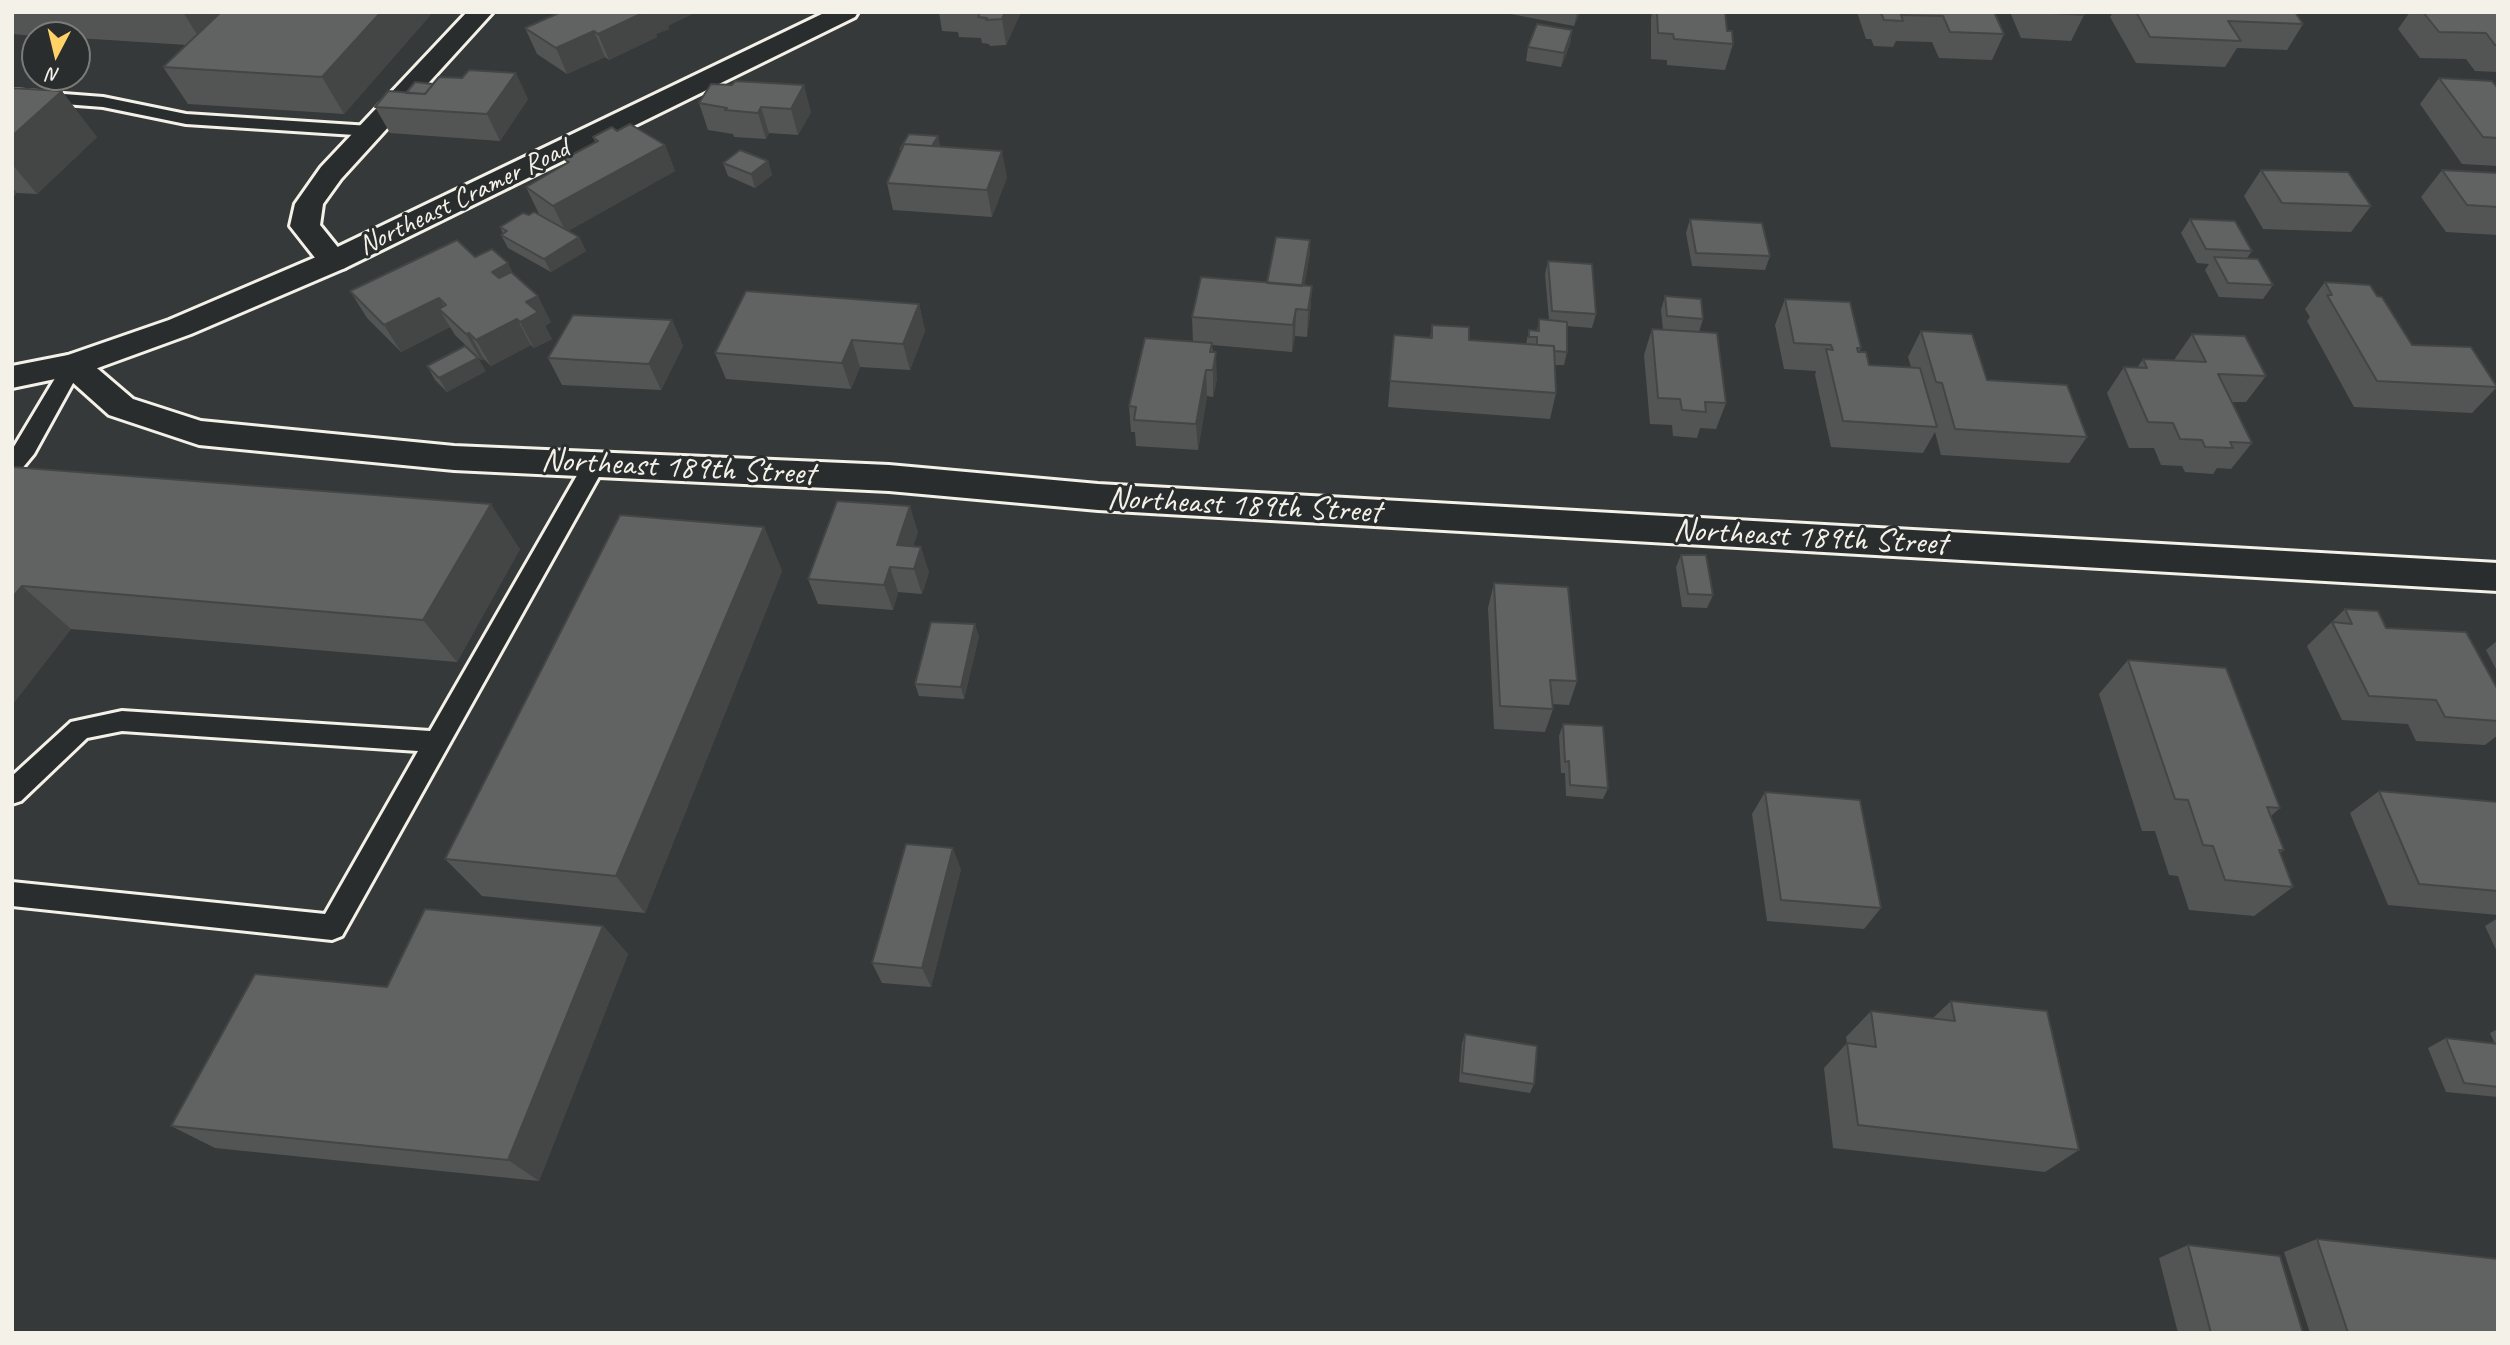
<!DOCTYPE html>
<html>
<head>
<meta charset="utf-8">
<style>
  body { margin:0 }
  #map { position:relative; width:2510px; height:1345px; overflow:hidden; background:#363939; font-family:Caveat,sans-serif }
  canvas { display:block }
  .frame { position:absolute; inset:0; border:14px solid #f4f1e8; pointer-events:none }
  .north { position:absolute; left:21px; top:21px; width:70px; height:70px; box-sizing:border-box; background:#2a2d2e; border:2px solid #7b7b78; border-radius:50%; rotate:187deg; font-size:19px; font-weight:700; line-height:28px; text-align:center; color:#f4f1e8 }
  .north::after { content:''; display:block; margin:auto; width:24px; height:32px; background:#ffd166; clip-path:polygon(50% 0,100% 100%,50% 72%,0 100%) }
</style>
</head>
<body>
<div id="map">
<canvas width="2510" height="1345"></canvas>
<div class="frame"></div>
<div class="north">N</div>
</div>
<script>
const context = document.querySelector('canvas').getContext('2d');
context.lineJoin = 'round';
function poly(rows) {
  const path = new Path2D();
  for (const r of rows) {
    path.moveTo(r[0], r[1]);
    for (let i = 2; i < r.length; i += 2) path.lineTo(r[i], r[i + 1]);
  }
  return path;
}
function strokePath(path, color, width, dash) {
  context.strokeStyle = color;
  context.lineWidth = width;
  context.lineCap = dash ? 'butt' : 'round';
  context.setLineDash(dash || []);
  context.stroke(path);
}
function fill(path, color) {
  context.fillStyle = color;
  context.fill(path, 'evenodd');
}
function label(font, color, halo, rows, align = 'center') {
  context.font = font + ' Caveat,sans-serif';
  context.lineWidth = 6;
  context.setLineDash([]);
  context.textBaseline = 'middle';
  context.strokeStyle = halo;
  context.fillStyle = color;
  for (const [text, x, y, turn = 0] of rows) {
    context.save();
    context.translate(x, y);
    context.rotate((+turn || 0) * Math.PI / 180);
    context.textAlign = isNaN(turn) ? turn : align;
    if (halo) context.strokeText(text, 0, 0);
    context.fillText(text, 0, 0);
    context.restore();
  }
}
const lane = poly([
  [12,90,103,97,186,114,370,126,379,131,370,136,186,124,103,107,12,100,12,90],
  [73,358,80,360,83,365,34,454,20,471,12,473,12,450,66,360,73,358],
  [595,456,603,458,606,464,342,936,332,940,12,906,12,882,325,914,418,751,122,731,87,738,21,801,12,804,12,776,71,722,122,711,430,731,587,458,595,456]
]);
const street = poly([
  [467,12,493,12,341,179,323,204,320,225,349,261,345,268,334,271,323,268,290,226,295,204,321,167,467,12],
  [73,354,84,357,133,399,201,421,454,446,889,465,1098,484,2498,563,2498,591,1098,510,889,491,454,470,199,445,109,415,62,373,57,365,62,357,73,354]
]);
const secondary = poly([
  [826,12,858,12,855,17,345,268,191,334,84,373,12,388,12,366,68,355,169,320,323,254,826,12]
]);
strokePath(lane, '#f4f1e8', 6);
strokePath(street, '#f4f1e8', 6);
strokePath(secondary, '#f4f1e8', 6);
fill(lane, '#2a2d2e');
fill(street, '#2a2d2e');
fill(secondary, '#2a2d2e');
fill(poly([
  [12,12,433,12,344,114,188,104,163,67,187,45,77,38,77,35,35,36,12,34],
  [939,12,1021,12,1006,45,990,46,989,44,982,43,981,38,959,37,958,32,942,31],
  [1500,12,1580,12,1574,26],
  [1652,12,1725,12,1727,31,1733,44,1725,70,1667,65,1667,60,1651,59,1651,19],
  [1857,12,1994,12,2004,34,1992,60,1939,58,1932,42,1896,41,1893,47,1874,46,1871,39,1866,39],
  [2010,12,2082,12,2084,15,2071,41,2021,38],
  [2113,12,2295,12,2303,24,2287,50,2237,48,2225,67,2136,63,2110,17],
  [2410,12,2498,12,2498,72,2475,71,2466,59,2420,58,2398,29],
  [668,26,669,29,656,34,657,37,609,60,605,57,567,74,537,54,525,28],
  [1572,30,1570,44,1561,67,1526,61,1528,47],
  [2439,78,2498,88,2498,166,2462,164,2420,104],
  [711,84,811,112,798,135,769,133,766,139,734,137,733,134,708,130,699,103],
  [12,88,97,137,37,194,17,193,12,198],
  [528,99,500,141,390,133,375,107],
  [617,131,665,145,675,171,568,231,579,237,586,251,551,272,508,248,501,235,503,234,500,227,529,215,548,220,539,214,526,187,567,163,564,159,595,142,593,137],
  [938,136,940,147,1007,177,992,217,893,210,887,183,901,152,900,149],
  [768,161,772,175,755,188,728,176,723,163],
  [2261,170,2371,206,2351,232,2263,229,2244,196],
  [2442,170,2498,173,2498,235,2446,232,2421,197],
  [1690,219,1770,256,1765,270,1692,266,1686,233],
  [2190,219,2252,251,2247,258,2273,285,2263,299,2219,297,2205,270,2209,264,2197,263,2181,233],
  [1310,253,1304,286,1312,286,1310,313,1307,337,1295,336,1292,352,1212,345,1217,379,1213,397,1207,396,1198,450,1136,446,1135,432,1131,432,1129,406,1193,342,1192,317,1267,283],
  [475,257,515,275,551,322,545,326,552,339,534,348,531,345,491,366,484,359,481,360,455,335,450,327,401,352,367,318,350,291],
  [1548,261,1596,314,1592,328,1567,326,1567,352,1564,365,1555,365,1556,393,1550,419,1388,407,1394,335,1430,338,1432,325,1469,340,1526,344,1529,330,1537,331,1539,319,1549,320,1545,274],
  [2325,282,2412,345,2497,387,2472,413,2354,407,2307,321,2310,317,2305,309],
  [1665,296,1703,319,1699,332,1726,403,1716,429,1700,428,1697,438,1673,436,1672,425,1650,424,1644,355,1652,329,1663,330,1661,310],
  [1785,299,1861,348,1859,352,1869,365,1911,367,1908,357,1921,331,1987,380,2087,437,2069,463,1941,455,1935,432,1923,453,1831,447,1815,375,1816,371,1784,369,1775,325],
  [919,304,925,331,910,370,860,367,851,389,726,379,715,353],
  [672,320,683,346,661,390,562,385,548,358],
  [2192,334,2266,376,2246,402,2231,402,2252,443,2231,469,2217,468,2213,474,2185,472,2182,466,2161,465,2154,448,2129,448,2107,393,2124,367,2137,368,2143,359,2174,360],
  [427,366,486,371,447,392,435,380],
  [12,467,520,549,457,662,71,629,12,705],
  [764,527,782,571,645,913,482,896,445,859],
  [918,532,913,546,929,572,922,594,898,592,893,610,818,604,808,579],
  [1681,555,1713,595,1707,608,1682,607,1676,567],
  [1494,583,1577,681,1569,705,1552,704,1553,709,1545,732,1494,729,1488,608],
  [2345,609,2386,628,2498,690,2498,735,2485,745,2416,741,2408,724,2342,720,2307,646],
  [979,636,964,699,919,696,915,684],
  [2498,640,2498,673,2486,650],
  [2128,660,2280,808,2271,816,2284,850,2280,853,2293,887,2254,916,2189,910,2178,876,2169,875,2155,831,2142,831,2099,694],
  [1563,724,1608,788,1603,799,1566,796,1565,773,1561,773,1559,736],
  [2379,791,2498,802,2498,915,2388,905,2350,813],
  [1765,792,1881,908,1864,929,1767,921,1752,814],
  [961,869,931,987,882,983,872,963],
  [2498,918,2498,954,2485,926],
  [603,926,628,954,539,1181,215,1148,171,1126],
  [1951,1001,2079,1150,2045,1172,1833,1148,1824,1068,1847,1043,1846,1037,1871,1011,1933,1018],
  [2498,1029,2498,1097,2446,1092,2428,1048,2446,1038,2495,1044,2490,1033],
  [1465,1034,1534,1084,1530,1093,1459,1082,1462,1043],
  [2317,1239,2498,1333,2310,1333,2284,1252],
  [2188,1245,2303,1333,2178,1333,2159,1258]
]), '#535554');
fill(poly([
  [183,12,236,12,204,46],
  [381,12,433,12,344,114,322,77],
  [645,12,697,12,668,26,669,29,656,34,657,37,609,60,598,34],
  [1005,12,1021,12,1006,45,1002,19],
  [1577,12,1580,12,1574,26],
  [1572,30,1570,44,1561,67,1564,53],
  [594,31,605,57,567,74,556,48],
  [516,73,528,99,500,141,487,114],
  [804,85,811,112,798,135,791,109],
  [62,91,97,137,37,194,12,164,12,136],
  [761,107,769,133,766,139,758,113],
  [938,136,941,150,929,152],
  [665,145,675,171,566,232,553,206],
  [1002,151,1007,177,992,217,987,190],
  [768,161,772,175,755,188,751,174],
  [12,187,17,193,12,198],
  [579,237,586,251,551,272,544,259],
  [1310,240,1310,253,1302,301,1302,287],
  [508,263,522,290,506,298,492,272],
  [1312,286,1310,313,1307,337,1308,310],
  [538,296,551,322,545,326,552,339,534,348,520,322,526,302],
  [439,298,452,321,439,309,450,327,401,352,384,325],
  [919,304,925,331,910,370,903,344],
  [1296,309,1295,336,1292,352,1293,325],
  [517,319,531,345,491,366,476,340],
  [672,320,683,346,661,390,649,364],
  [469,333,484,359,481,360,466,334],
  [852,340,860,367,851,389,842,363],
  [1216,352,1217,379,1213,397,1213,370],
  [478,358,486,371,447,392,439,378],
  [1206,370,1207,396,1198,450,1196,424],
  [491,504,520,549,457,662,423,620],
  [910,506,918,532,906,568,897,545],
  [764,527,782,571,645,913,616,876],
  [921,547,929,572,922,594,914,569],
  [890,567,898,592,893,610,884,585],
  [22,586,71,629,12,705,12,598],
  [975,624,979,636,964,699,961,687],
  [953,848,961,869,931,987,922,968],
  [603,926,628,954,539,1181,508,1160]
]), '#444545');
const building = poly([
  [221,12,381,12,322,77,163,67,221,12],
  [561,12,645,12,598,34,594,31,556,48,525,28,561,12],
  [977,12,1005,12,1002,19,986,20,987,18,978,17,980,12,977,12],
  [1657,12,1725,12,1727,31,1732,31,1733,44,1674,39,1673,34,1658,33,1657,12],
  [1875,12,1994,12,2004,34,1950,32,1943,16,1901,15,1903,21,1884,20,1881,13,1876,13,1875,12],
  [2035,12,2082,12,2084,15,2035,12],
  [2136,12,2295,12,2303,24,2228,21,2241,41,2150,37,2136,12],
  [2423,12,2498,12,2498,45,2495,45,2486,33,2439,32,2423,12],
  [1537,24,1572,30,1564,53,1528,47,1537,24],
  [469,70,516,73,487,114,375,107,388,91,425,94,439,77,462,78,469,70],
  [2439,78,2492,81,2498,88,2498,138,2483,137,2439,78],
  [735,81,804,85,791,109,761,107,758,113,725,110,727,108,699,103,711,84,732,85,735,81],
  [415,82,433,84,425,94,406,93,415,82],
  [12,88,62,91,12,136,12,88],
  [630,124,665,145,553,206,526,187,569,162,564,159,598,141,593,137,612,127,617,131,630,124],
  [909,134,938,136,932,146,904,144,902,149,900,149,909,134],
  [904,144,1002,151,987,190,887,183,904,144],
  [740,150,768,161,751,174,723,163,740,150],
  [2261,170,2348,172,2371,206,2282,203,2261,170],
  [2442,170,2498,173,2498,207,2467,205,2442,170],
  [534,212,579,237,544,259,501,235,507,231,500,227,523,213,529,215,534,212],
  [1690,219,1762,223,1770,256,1696,253,1690,219],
  [2190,219,2235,221,2252,251,2206,249,2190,219],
  [1276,237,1310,240,1302,286,1267,283,1276,237],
  [457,240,475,257,492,249,508,263,492,272,499,278,511,272,538,296,526,302,538,312,520,322,517,319,476,340,469,333,466,334,439,309,446,305,439,298,384,325,350,291,457,240],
  [2214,257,2258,259,2273,285,2228,283,2214,257],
  [1548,261,1592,264,1596,314,1552,311,1548,261],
  [1201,277,1312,286,1308,310,1296,309,1293,325,1192,317,1201,277],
  [2325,282,2370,285,2377,296,2382,297,2412,345,2471,347,2497,387,2377,381,2327,295,2332,295,2325,282],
  [746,291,919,304,903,344,852,340,842,363,715,353,746,291],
  [1665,296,1701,299,1703,319,1667,316,1665,296],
  [1785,299,1850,302,1861,348,1857,348,1858,352,1866,352,1869,365,1920,368,1937,427,1843,421,1826,349,1833,350,1831,345,1794,343,1785,299],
  [573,315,672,320,649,364,548,358,573,315],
  [1539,319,1567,322,1567,352,1554,351,1554,346,1537,345,1537,337,1529,337,1529,330,1539,331,1539,319],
  [1432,325,1469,327,1469,340,1554,346,1556,393,1390,381,1394,335,1432,338,1432,325],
  [1652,329,1717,333,1726,403,1705,402,1706,412,1682,410,1680,399,1658,398,1652,329],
  [1921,331,1972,334,1987,380,2067,385,2087,437,1955,429,1942,383,1936,382,1921,331],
  [2192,334,2245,336,2266,376,2218,374,2252,443,2230,442,2233,448,2205,447,2202,440,2180,439,2173,423,2148,422,2124,367,2147,368,2143,359,2206,362,2192,334],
  [1145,338,1212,343,1210,352,1216,352,1213,370,1206,370,1196,424,1134,420,1136,407,1129,406,1145,338],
  [465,346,478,358,439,378,427,366,465,346],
  [12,467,13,467,491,504,423,620,22,586,12,598,12,467],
  [837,501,910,506,897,545,921,547,914,569,890,567,884,585,808,579,837,501],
  [620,515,764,527,616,876,445,859,620,515],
  [1681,555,1706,555,1713,595,1688,594,1681,555],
  [1494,583,1568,587,1577,681,1550,680,1553,709,1500,706,1494,583],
  [2345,609,2378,611,2386,628,2466,632,2498,690,2498,721,2445,717,2436,700,2369,696,2332,622,2352,624,2345,609],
  [931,622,975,624,961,687,915,684,931,622],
  [2128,660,2226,668,2280,808,2267,807,2284,850,2279,850,2293,887,2225,880,2213,846,2203,845,2188,800,2175,799,2128,660],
  [1563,724,1603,726,1608,788,1570,785,1569,761,1565,762,1563,724],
  [2379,791,2498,802,2498,891,2419,884,2379,791],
  [1765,792,1860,800,1881,908,1781,900,1765,792],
  [906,844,953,848,922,968,872,963,906,844],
  [425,909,603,926,508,1160,171,1126,255,974,387,987,425,909],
  [1951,1001,2047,1011,2079,1150,1858,1125,1847,1043,1876,1047,1871,1011,1955,1021,1951,1001],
  [1465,1034,1537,1046,1534,1084,1462,1073,1465,1034],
  [2446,1038,2498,1044,2498,1087,2464,1083,2446,1038],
  [2317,1239,2498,1259,2498,1333,2348,1333,2317,1239],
  [2188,1245,2280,1256,2303,1333,2211,1333,2188,1245]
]);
fill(building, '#616362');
strokePath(building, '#444545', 2);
label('28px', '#f4f1e8', '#2a2d2e', [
  ["Northeast Cramer Road",464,198,-26]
]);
label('33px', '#f4f1e8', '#2a2d2e', [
  ["Northeast 189th Street",678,468,3],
  ["Northeast 189th Street",1244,506,3],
  ["Northeast 189th Street",1810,538,3]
]);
</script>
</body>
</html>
